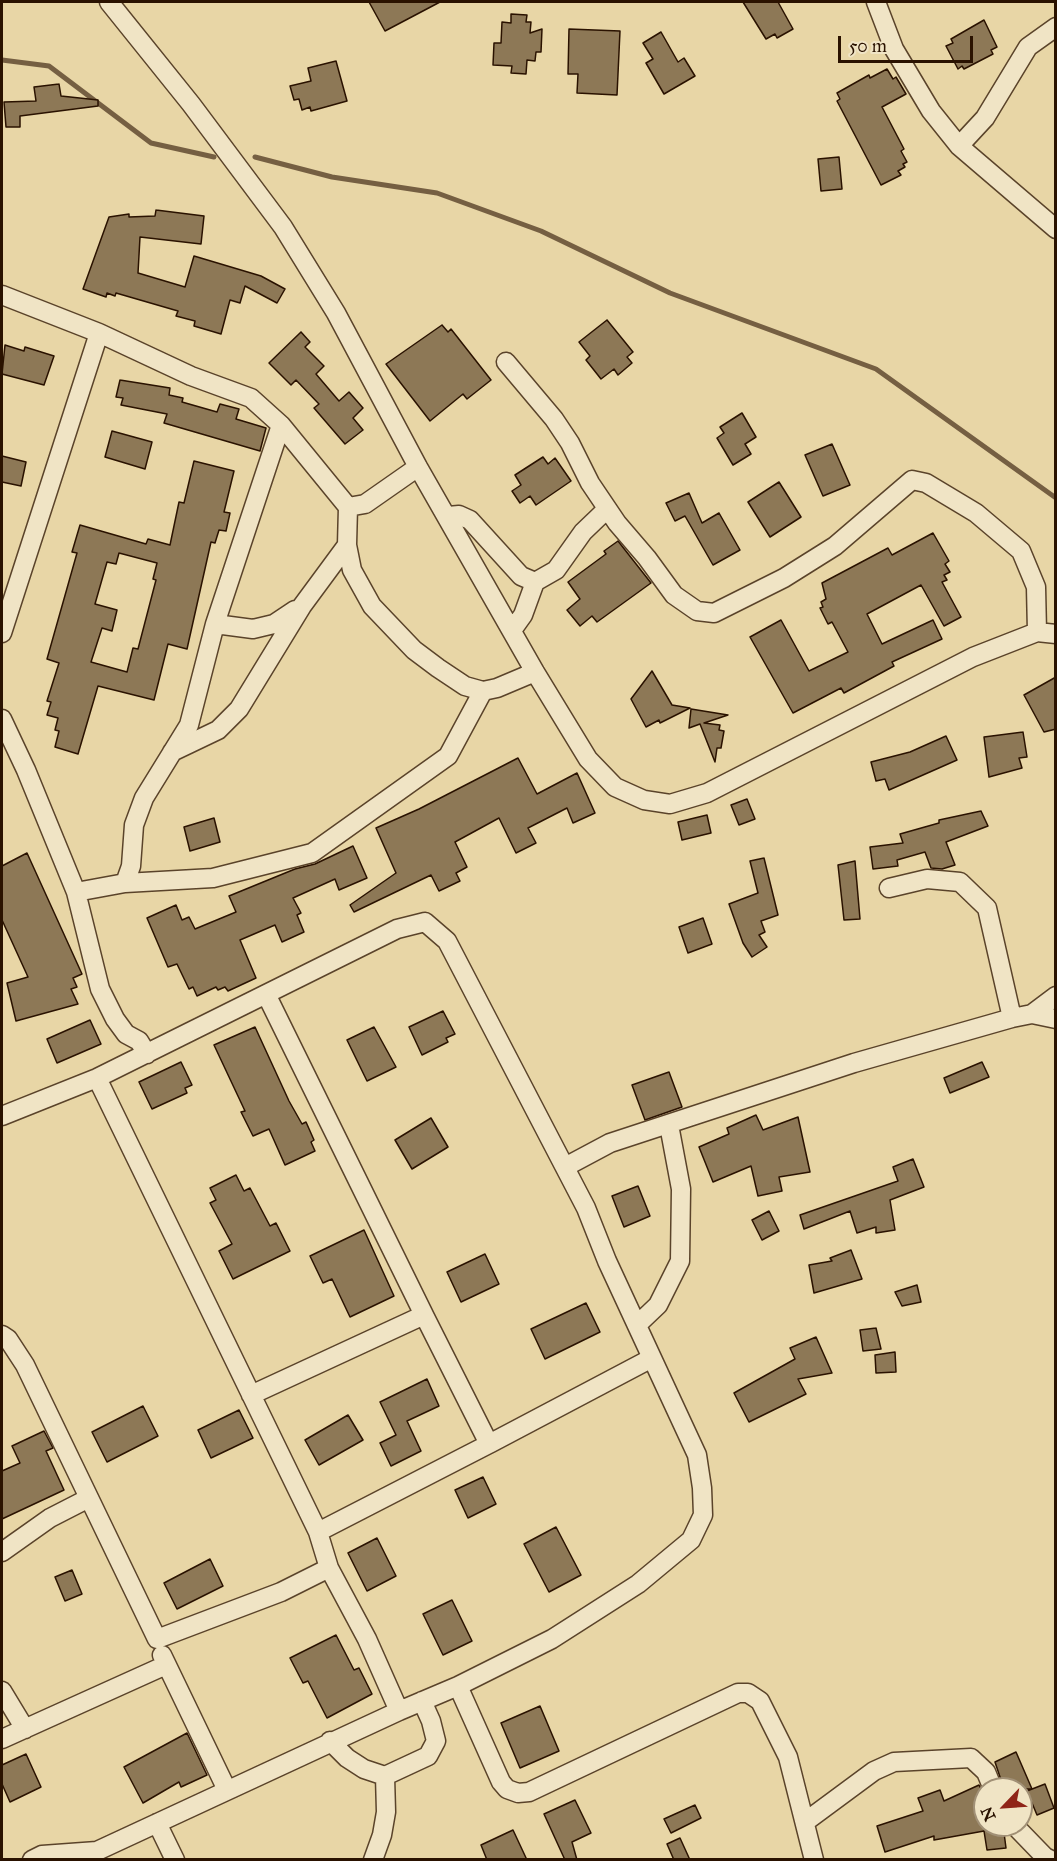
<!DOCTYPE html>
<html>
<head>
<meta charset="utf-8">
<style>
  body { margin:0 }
  #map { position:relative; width:1057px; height:1861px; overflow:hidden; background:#e8d6a6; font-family:"IM FELL Great Primer",serif }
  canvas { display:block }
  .frame { position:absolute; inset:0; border:3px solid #2a1200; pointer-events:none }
  .north { position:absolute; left:973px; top:1777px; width:60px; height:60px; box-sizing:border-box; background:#f0e4c5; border:2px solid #a19076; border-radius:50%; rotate:245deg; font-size:16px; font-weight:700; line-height:24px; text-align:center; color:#2a1200 }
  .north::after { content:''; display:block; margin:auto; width:21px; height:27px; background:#8f2418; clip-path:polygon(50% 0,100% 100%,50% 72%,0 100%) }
  .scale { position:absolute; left:838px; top:36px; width:135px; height:27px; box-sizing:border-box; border:3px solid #2a1200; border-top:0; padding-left:8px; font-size:18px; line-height:21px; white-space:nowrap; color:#2a1200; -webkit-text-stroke:4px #f0e4c5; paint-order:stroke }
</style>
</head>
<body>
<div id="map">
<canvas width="1057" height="1861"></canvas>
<div class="frame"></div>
<div class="north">N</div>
<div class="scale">50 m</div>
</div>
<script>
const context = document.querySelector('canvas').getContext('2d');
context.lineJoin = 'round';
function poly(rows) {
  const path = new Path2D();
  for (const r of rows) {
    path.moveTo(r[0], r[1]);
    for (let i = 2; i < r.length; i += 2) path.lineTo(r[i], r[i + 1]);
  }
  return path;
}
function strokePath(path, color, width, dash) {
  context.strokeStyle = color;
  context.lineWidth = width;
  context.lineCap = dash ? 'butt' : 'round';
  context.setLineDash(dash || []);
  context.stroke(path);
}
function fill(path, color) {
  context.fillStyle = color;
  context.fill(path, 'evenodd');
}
strokePath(poly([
  [2,60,49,66,151,143,214,157],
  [255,157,332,177,437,193,541,231,670,293,876,369,1056,498]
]), '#755f42', 5);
const building = poly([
  [369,2,440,2,385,31,369,2],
  [743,2,778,2,793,29,777,38,775,34,766,39,743,2],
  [511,14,527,15,526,22,531,22,530,33,542,29,541,52,536,52,535,61,527,60,526,74,511,73,512,66,493,65,494,43,501,43,502,22,511,23,511,14],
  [984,20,997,47,991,50,993,54,964,69,962,66,958,69,946,46,953,43,951,39,984,20],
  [569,29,620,31,617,95,577,93,578,74,568,74,569,29],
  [661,32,678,62,684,58,695,76,664,94,646,63,653,59,643,43,661,32],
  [336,61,347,101,311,111,310,107,302,110,299,99,294,100,290,86,311,81,308,68,336,61],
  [887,69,893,79,896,77,906,94,882,107,904,149,901,151,907,162,903,164,905,167,898,171,901,175,881,185,837,101,840,99,837,93,869,75,870,78,887,69],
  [59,84,61,96,98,100,98,106,20,116,20,127,6,127,4,102,36,101,34,87,59,84],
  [839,157,842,189,821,191,818,159,839,157],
  [156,210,204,216,201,244,140,237,138,273,185,287,194,256,261,276,285,289,277,303,245,286,240,303,230,300,221,334,194,326,195,321,176,316,178,311,116,293,115,296,107,293,106,297,83,289,109,217,129,214,129,217,155,216,156,210],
  [607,320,633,352,627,357,632,363,618,375,614,369,601,379,586,360,590,356,579,342,607,320],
  [442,325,448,332,451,329,491,380,467,399,463,394,430,421,386,364,442,325],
  [301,332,310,342,305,347,324,366,316,374,339,401,349,392,363,408,353,418,363,430,345,444,314,408,319,404,296,380,291,385,269,363,301,332],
  [5,345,24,351,25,347,54,356,44,385,2,374,5,345],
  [120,380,170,388,169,395,183,398,182,402,217,412,220,404,239,409,236,419,266,428,260,451,164,423,167,414,121,405,123,398,116,397,120,380],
  [742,413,756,437,745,444,751,454,733,465,717,438,724,433,720,427,742,413],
  [112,431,152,442,145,469,105,457,112,431],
  [832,444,850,485,823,496,805,455,832,444],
  [2,456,26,462,21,486,2,482,2,456],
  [543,457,548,464,555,458,571,481,536,505,530,496,520,503,512,491,521,485,515,475,543,457],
  [194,461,234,471,224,512,230,513,226,531,219,530,215,543,211,542,187,649,168,644,154,700,98,686,78,754,55,747,59,731,55,730,58,718,47,715,51,702,47,701,59,663,47,659,77,553,72,552,80,525,146,544,148,539,170,545,179,502,184,503,194,461],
  [119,553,157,563,153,579,156,580,138,649,133,648,127,672,91,662,102,628,112,631,117,610,95,604,107,562,116,564,119,553],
  [779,482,801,517,770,537,748,502,779,482],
  [689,493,702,523,719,513,740,550,713,565,685,516,675,521,666,503,689,493],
  [933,533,949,561,945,564,950,572,944,575,947,580,942,582,961,617,944,626,921,585,867,614,882,644,933,620,942,639,892,662,894,666,844,693,841,688,793,713,750,637,781,620,809,671,848,652,832,622,828,624,820,608,823,607,821,602,826,599,822,583,888,548,892,555,933,533],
  [618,541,651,583,597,622,592,616,580,626,567,610,580,599,568,582,606,554,604,551,618,541],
  [652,671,672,705,690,708,660,723,659,720,646,727,631,699,652,671],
  [1056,677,1056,729,1044,732,1024,695,1056,677],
  [691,709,728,715,704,723,720,725,719,730,724,731,721,748,717,748,715,762,700,724,689,728,691,709],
  [1023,732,1027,757,1019,758,1022,768,989,777,984,737,1023,732],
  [946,736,957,760,889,790,885,779,876,781,871,762,910,752,946,736],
  [518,758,537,794,577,773,595,813,573,823,567,808,528,828,536,843,516,853,499,818,455,842,467,867,456,873,460,881,439,891,431,875,354,912,350,905,396,873,376,828,419,809,518,758],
  [747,799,755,819,739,825,731,805,747,799],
  [981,811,988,826,946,842,955,865,942,869,931,868,925,852,897,860,898,866,873,869,870,847,903,843,900,834,939,823,939,820,981,811],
  [707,815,711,833,682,840,678,822,707,815],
  [214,818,220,842,190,851,184,827,214,818],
  [353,846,367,878,339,890,335,879,293,898,301,913,297,915,304,932,282,942,275,925,240,940,256,978,228,991,225,987,218,990,216,987,197,996,193,987,189,989,177,964,168,967,147,918,176,905,182,920,189,917,195,929,236,912,229,896,295,869,315,864,353,846],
  [27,853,82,974,73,978,77,987,71,989,78,1004,16,1021,7,983,28,977,2,920,2,866,27,853],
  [764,858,778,915,761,921,765,932,759,935,767,947,752,957,743,943,729,904,758,893,750,861,764,858],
  [855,861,860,919,844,920,838,865,855,861],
  [703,918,712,944,688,953,679,927,703,918],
  [443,1011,455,1034,446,1038,448,1042,422,1055,409,1027,443,1011],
  [90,1020,101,1044,57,1063,47,1039,90,1020],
  [255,1027,289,1101,302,1124,306,1122,314,1140,311,1142,315,1151,285,1165,269,1129,253,1136,241,1112,245,1111,214,1045,255,1027],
  [374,1027,396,1067,367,1081,347,1040,374,1027],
  [181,1062,192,1085,185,1088,187,1093,152,1109,139,1082,181,1062],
  [982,1062,989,1077,950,1093,944,1078,982,1062],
  [669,1072,682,1107,645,1120,632,1085,669,1072],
  [756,1115,763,1130,798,1117,810,1172,779,1177,782,1191,758,1196,751,1166,713,1182,699,1147,729,1134,727,1128,756,1115],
  [431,1118,448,1147,412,1169,395,1140,431,1118],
  [913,1159,924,1187,890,1200,895,1230,876,1233,876,1227,857,1233,850,1211,804,1229,800,1215,898,1181,893,1167,913,1159],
  [236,1175,244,1191,250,1188,270,1226,276,1223,290,1251,233,1279,219,1251,232,1244,210,1203,216,1200,210,1188,236,1175],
  [638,1186,650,1216,624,1227,612,1196,638,1186],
  [769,1211,779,1231,762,1240,752,1220,769,1211],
  [364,1230,394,1296,350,1317,332,1279,323,1283,310,1256,364,1230],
  [851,1250,862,1279,814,1293,809,1265,832,1261,830,1258,851,1250],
  [485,1254,499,1284,461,1302,447,1272,485,1254],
  [917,1285,921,1302,902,1306,895,1292,917,1285],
  [586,1303,600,1332,545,1359,531,1329,586,1303],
  [876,1328,881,1349,863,1351,860,1330,876,1328],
  [816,1337,832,1373,798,1379,806,1394,749,1422,734,1393,795,1359,790,1348,816,1337],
  [895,1352,896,1372,876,1373,875,1355,895,1352],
  [427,1379,439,1406,407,1421,421,1451,391,1466,380,1443,396,1435,380,1402,427,1379],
  [143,1406,158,1436,107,1462,92,1432,143,1406],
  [239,1410,253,1438,211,1458,198,1430,239,1410],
  [348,1415,363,1440,319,1465,305,1440,348,1415],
  [44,1431,53,1448,46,1451,64,1490,2,1519,2,1471,20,1463,12,1446,44,1431],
  [483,1477,496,1504,468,1518,455,1490,483,1477],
  [556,1527,581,1575,549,1592,524,1544,556,1527],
  [377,1538,396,1576,367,1591,348,1553,377,1538],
  [210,1559,223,1586,177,1609,164,1583,210,1559],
  [72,1570,82,1594,65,1601,55,1577,72,1570],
  [452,1600,472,1641,443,1655,423,1614,452,1600],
  [336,1635,354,1670,359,1668,372,1694,327,1718,308,1681,303,1683,290,1658,336,1635],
  [540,1706,559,1751,520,1768,501,1723,540,1706],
  [187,1733,207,1775,181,1787,179,1782,143,1803,124,1767,187,1733],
  [1016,1752,1032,1789,1004,1789,995,1762,1016,1752],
  [26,1754,41,1787,10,1802,2,1784,2,1765,26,1754],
  [1045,1784,1054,1808,1037,1815,1027,1791,1045,1784],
  [979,1785,985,1797,985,1825,1003,1825,1006,1848,987,1850,984,1831,934,1840,934,1836,885,1852,877,1826,923,1811,918,1798,940,1790,944,1801,979,1785],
  [575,1800,591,1833,572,1842,577,1860,565,1860,544,1814,575,1800],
  [695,1805,701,1818,671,1833,664,1819,695,1805],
  [513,1830,527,1860,487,1860,481,1845,513,1830],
  [680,1838,690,1860,674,1860,667,1844,680,1838]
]);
fill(building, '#8d7856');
strokePath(building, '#2a1200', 1.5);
const street = poly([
  [109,2,191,104,283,227,336,313,418,467,535,672,588,759,615,787,644,800,670,804,707,793,973,657,1037,632,1056,634],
  [876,2,894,49,931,111,959,146,1056,229],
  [959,146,985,118,1028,47,1056,27],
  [2,295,99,333,191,376,251,398,281,425,348,507,365,504,418,467],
  [506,362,554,419,570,443,590,483,617,523,647,558,674,595,697,611,714,613,784,578,835,546,912,480,926,483,976,513,1021,551,1036,587,1037,632],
  [448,516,459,515,470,520,521,576,535,582],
  [215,624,253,629,274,624,295,610],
  [513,629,523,615,535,582,556,570,583,532,607,509],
  [2,633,99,333],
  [483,691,497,688,535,672],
  [2,719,26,770,76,892,100,989,115,1019,126,1034,139,1041,147,1054],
  [172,752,218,730,239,709,302,606,347,545],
  [125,883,131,866,134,825,144,798,189,725,215,624,281,425],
  [889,888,927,879,960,882,987,908,1012,1018],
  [76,892,125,883,213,878,312,853,448,756,483,691,465,686,438,668,414,650,372,606,352,570,347,545,348,507],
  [1032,1014,1056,996],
  [2,1116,97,1078,397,929,425,922,447,941,586,1208,607,1261,697,1455,702,1488,703,1515,691,1540,638,1584,552,1639,458,1686,399,1711],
  [565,1167,610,1143,854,1063,1012,1018,1032,1014,1056,1019],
  [637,1325,658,1305,680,1261,681,1189,669,1125],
  [2,1335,8,1339,25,1365,157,1639,281,1592,329,1568],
  [251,1395,424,1315,267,996],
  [489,1444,652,1358],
  [318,1532,489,1444,424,1315],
  [2,1552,50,1518,89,1498],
  [162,1655,227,1790],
  [458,1686,501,1782,507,1789,518,1793,529,1792,738,1693,748,1693,760,1701,788,1757,814,1860],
  [2,1691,25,1729],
  [2,1739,166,1665],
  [330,1741,347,1758,364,1769,385,1776,386,1812,382,1835,373,1860],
  [385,1776,428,1756,436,1741,431,1721,422,1701],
  [805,1822,874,1771,894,1762,971,1758,986,1772,993,1789],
  [157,1823,175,1860],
  [1014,1825,1045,1857,1051,1860],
  [32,1860,42,1855,97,1851],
  [85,1860,97,1851,399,1711,367,1639,329,1568,318,1532,97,1078]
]);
strokePath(street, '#5a432a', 21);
strokePath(street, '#f0e4c5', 18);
</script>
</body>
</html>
